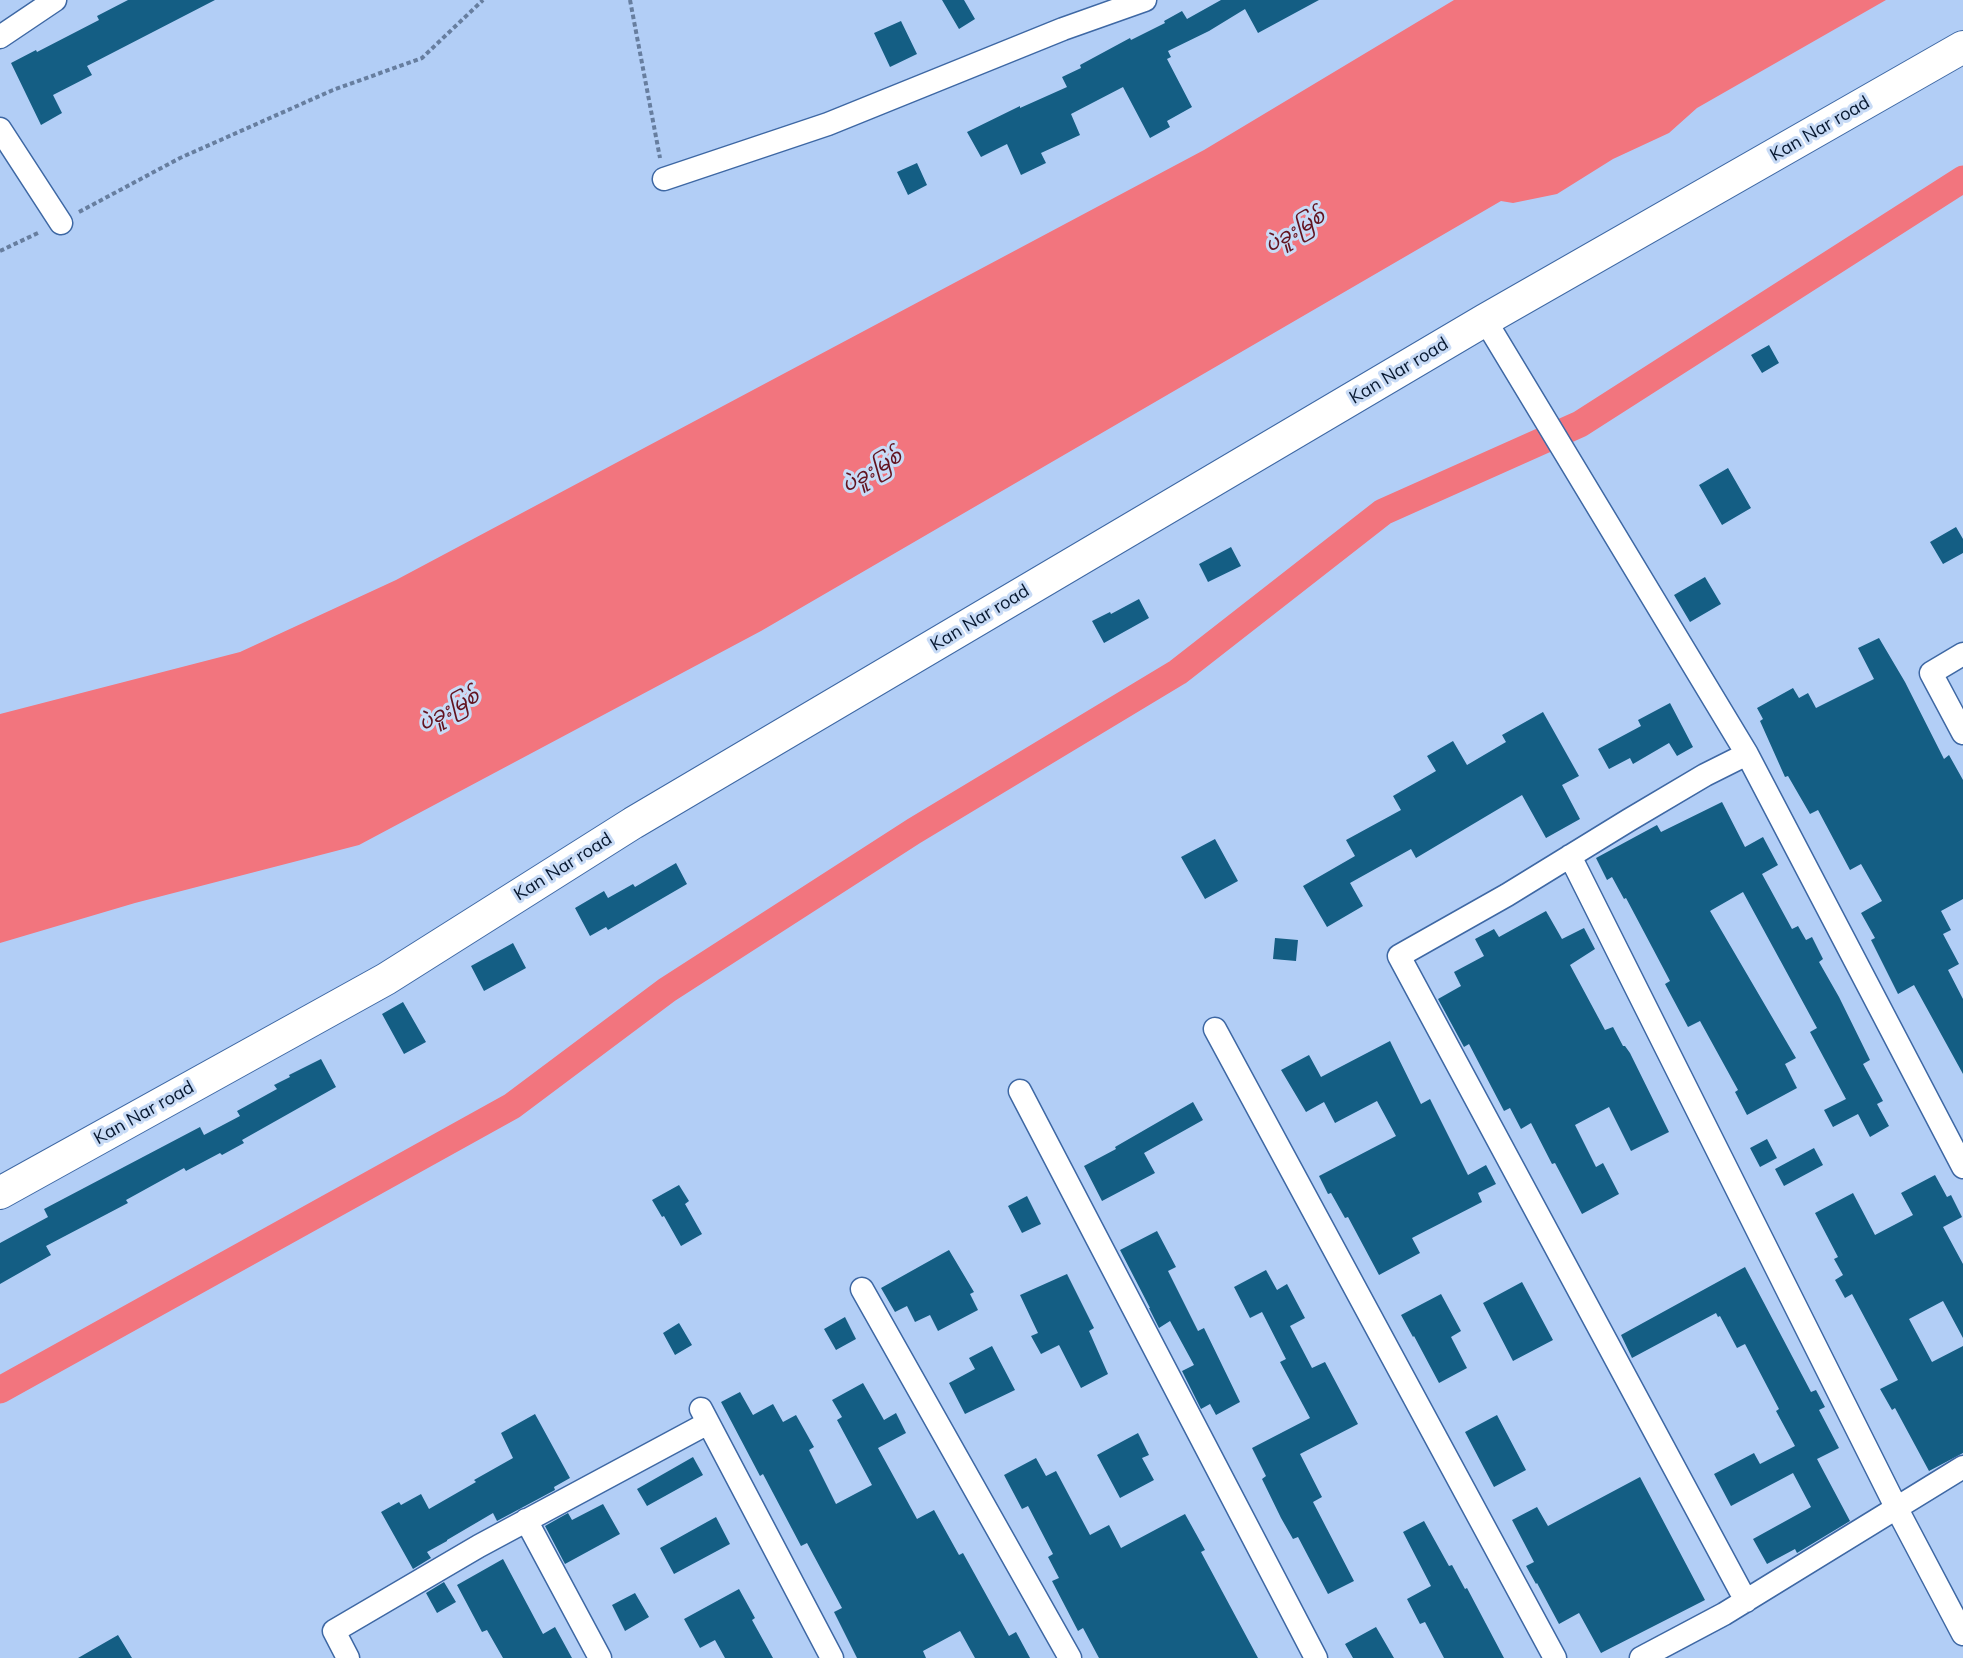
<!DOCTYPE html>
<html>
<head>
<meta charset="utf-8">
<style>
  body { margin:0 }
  canvas { display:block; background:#b2cef6 }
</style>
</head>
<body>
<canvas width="1963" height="1658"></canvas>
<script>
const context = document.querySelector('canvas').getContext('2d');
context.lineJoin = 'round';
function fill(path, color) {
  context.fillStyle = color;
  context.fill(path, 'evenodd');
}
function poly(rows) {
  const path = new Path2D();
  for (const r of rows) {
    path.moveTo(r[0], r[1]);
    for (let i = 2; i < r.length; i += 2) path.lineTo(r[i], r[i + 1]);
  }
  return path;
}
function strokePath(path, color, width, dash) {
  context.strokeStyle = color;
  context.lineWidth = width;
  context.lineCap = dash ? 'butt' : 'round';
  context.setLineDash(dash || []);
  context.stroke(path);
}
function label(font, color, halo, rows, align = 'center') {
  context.font = font + ' Mulish,"Noto Sans Myanmar",sans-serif';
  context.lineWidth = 6;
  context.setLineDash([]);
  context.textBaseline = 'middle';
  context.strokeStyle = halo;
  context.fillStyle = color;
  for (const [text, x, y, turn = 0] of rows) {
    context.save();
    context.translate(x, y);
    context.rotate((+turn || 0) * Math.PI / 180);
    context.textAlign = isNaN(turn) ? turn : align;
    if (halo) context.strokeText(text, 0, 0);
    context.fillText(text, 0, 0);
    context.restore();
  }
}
fill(poly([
  [1454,0,1886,0,1697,108,1669,133,1613,159,1557,194,1513,203,1501,201,761,631,359,845,135,903,0,943,0,714,240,652,396,580,1204,150]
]), '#f2757e');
strokePath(poly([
  [0,1390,512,1106,667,990,914,831,1178,672,1383,512,1580,424,1963,179]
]), '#f2757e', 27);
fill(poly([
  [128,0,215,0,87,66,92,75,53,95,62,113,41,125,11,63,36,50,37,52,99,20,97,16],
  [942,0,964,0,975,19,959,29],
  [1221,0,1319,0,1258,33,1245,9,1209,31,1168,51,1171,57,1167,59,1192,107,1167,121,1170,127,1150,138,1123,87,1071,114,1080,135,1041,153,1046,163,1021,175,1007,144,981,157,967,132,1020,106,1020,108,1067,87,1062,77,1081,68,1080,65,1130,38,1131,40,1165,23,1164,21,1182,11,1187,19],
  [901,21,917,54,890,67,874,33],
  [917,163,927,185,908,195,897,172],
  [1769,345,1779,363,1762,373,1751,355],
  [1728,468,1751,508,1722,525,1699,485],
  [1956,527,1963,539,1963,553,1943,564,1930,542],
  [1231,547,1241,566,1208,582,1199,564],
  [1705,577,1721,604,1690,622,1674,595],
  [1139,599,1149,618,1104,643,1092,621,1110,612,1111,614],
  [1879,638,1905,682,1944,759,1949,755,1963,780,1963,899,1941,911,1951,930,1943,934,1959,964,1948,970,1963,999,1963,1074,1914,985,1898,994,1871,940,1875,938,1861,913,1882,901,1861,864,1850,870,1818,810,1810,814,1788,776,1785,777,1760,721,1763,719,1757,708,1793,688,1799,698,1808,693,1816,708,1874,679,1858,648],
  [1670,703,1693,747,1677,756,1669,743,1633,764,1630,758,1609,769,1598,749,1641,726,1638,720],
  [1543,712,1579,776,1562,785,1580,819,1546,838,1522,795,1416,858,1411,849,1350,883,1363,906,1327,927,1303,886,1355,856,1346,840,1401,810,1393,796,1436,771,1427,756,1453,741,1467,765,1506,742,1502,735],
  [1722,802,1745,847,1763,837,1778,865,1762,874,1792,929,1798,926,1806,940,1812,937,1823,959,1819,962,1839,997,1870,1060,1863,1064,1883,1101,1877,1104,1889,1126,1870,1137,1858,1114,1833,1127,1824,1110,1846,1099,1810,1032,1817,1028,1743,892,1710,911,1796,1058,1785,1064,1797,1088,1747,1115,1735,1092,1738,1090,1700,1021,1688,1027,1665,984,1670,981,1626,898,1624,899,1612,877,1607,880,1596,858,1657,825,1661,832],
  [1215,839,1238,881,1205,899,1181,857],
  [676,863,687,884,608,930,606,927,590,936,575,908,604,891,608,898,633,884,635,887],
  [1546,911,1562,939,1584,928,1595,949,1570,965,1605,1030,1613,1027,1623,1046,1625,1046,1630,1053,1669,1132,1631,1151,1609,1107,1575,1125,1596,1167,1603,1163,1619,1194,1582,1214,1555,1163,1552,1164,1531,1123,1521,1129,1510,1108,1504,1111,1469,1044,1464,1047,1438,999,1461,986,1454,972,1484,956,1475,939,1494,929,1499,937],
  [1275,938,1298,940,1296,961,1273,959],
  [513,943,526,968,484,991,471,966],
  [403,1002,426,1042,404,1054,382,1014],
  [1390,1041,1421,1104,1430,1099,1468,1175,1486,1165,1496,1184,1478,1193,1482,1202,1412,1238,1420,1253,1379,1275,1348,1217,1345,1218,1331,1193,1328,1194,1319,1176,1396,1136,1377,1101,1335,1123,1324,1102,1306,1112,1281,1070,1309,1055,1321,1077],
  [321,1059,336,1087,242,1140,244,1143,222,1155,220,1153,186,1171,184,1168,126,1200,128,1203,46,1246,51,1255,0,1284,0,1243,48,1217,44,1209,200,1127,204,1135,240,1116,237,1111,277,1089,274,1085,290,1077,289,1075],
  [1193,1102,1203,1120,1144,1153,1155,1173,1102,1201,1084,1166,1116,1149,1115,1147],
  [1767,1139,1777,1158,1760,1167,1750,1148],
  [1814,1148,1823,1165,1784,1186,1775,1169],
  [1935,1175,1947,1197,1951,1195,1962,1217,1943,1227,1963,1264,1963,1338,1943,1301,1909,1319,1932,1362,1963,1346,1963,1453,1929,1471,1895,1408,1892,1410,1880,1389,1898,1380,1852,1294,1845,1298,1835,1280,1843,1275,1834,1259,1838,1257,1815,1213,1853,1193,1875,1235,1913,1215,1901,1193],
  [679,1185,689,1201,685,1204,702,1234,681,1246,664,1216,662,1217,652,1200],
  [1027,1196,1041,1224,1022,1233,1008,1206],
  [1157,1231,1176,1267,1168,1271,1198,1331,1204,1328,1240,1402,1216,1415,1210,1404,1201,1409,1182,1371,1194,1365,1170,1321,1159,1328,1149,1308,1150,1308,1120,1250],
  [949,1250,974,1292,970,1294,978,1310,938,1331,930,1315,915,1322,907,1306,895,1312,881,1288],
  [1745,1267,1811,1392,1816,1390,1825,1407,1819,1410,1839,1448,1817,1459,1850,1521,1797,1553,1795,1549,1767,1564,1753,1539,1811,1507,1793,1473,1731,1506,1714,1474,1754,1453,1760,1464,1795,1446,1776,1411,1779,1409,1745,1344,1737,1348,1720,1316,1718,1317,1716,1313,1632,1358,1621,1335],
  [1266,1270,1277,1290,1287,1284,1305,1318,1290,1326,1312,1368,1325,1362,1358,1424,1300,1454,1322,1497,1313,1502,1354,1581,1328,1594,1298,1537,1293,1539,1281,1518,1262,1479,1266,1476,1252,1448,1310,1418,1280,1362,1286,1359,1262,1312,1250,1318,1234,1287],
  [1067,1274,1094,1328,1089,1331,1108,1374,1081,1388,1059,1345,1041,1354,1031,1336,1038,1333,1020,1295],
  [1522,1282,1553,1340,1513,1361,1483,1303],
  [1441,1294,1461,1331,1451,1337,1467,1368,1439,1383,1414,1336,1413,1337,1401,1315],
  [845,1317,856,1339,836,1350,824,1329],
  [679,1323,692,1345,675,1355,663,1333],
  [992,1346,1015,1390,965,1414,949,1383,975,1369,969,1358],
  [863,1383,884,1420,896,1413,906,1433,878,1448,917,1519,934,1510,959,1555,963,1553,1009,1636,1016,1632,1030,1658,975,1658,960,1631,923,1651,926,1658,857,1658,834,1612,842,1608,807,1543,801,1546,763,1474,760,1476,721,1402,740,1392,753,1415,773,1404,783,1422,796,1415,814,1447,809,1450,836,1504,872,1485,837,1420,842,1417,832,1400],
  [535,1414,570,1478,554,1487,555,1490,497,1521,493,1513,447,1540,447,1541,427,1552,431,1558,413,1569,381,1512,399,1502,401,1505,421,1494,429,1509,476,1482,474,1480,513,1458,501,1433],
  [1497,1415,1526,1470,1494,1487,1465,1432],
  [1138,1433,1149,1455,1142,1458,1154,1480,1120,1498,1097,1455],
  [693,1457,703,1475,647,1506,637,1489],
  [1036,1458,1046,1476,1056,1471,1090,1535,1109,1525,1121,1548,1185,1514,1205,1550,1201,1552,1258,1658,1099,1658,1083,1628,1078,1631,1052,1581,1059,1578,1048,1557,1053,1554,1028,1506,1022,1509,1004,1475],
  [1640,1477,1705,1600,1601,1653,1579,1613,1559,1624,1537,1583,1536,1584,1526,1566,1534,1562,1512,1520,1537,1507,1548,1526],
  [603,1504,620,1534,565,1564,545,1526,568,1513,572,1520],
  [716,1517,730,1544,674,1574,660,1548],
  [1424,1521,1449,1566,1452,1565,1465,1589,1467,1588,1504,1658,1444,1658,1425,1622,1420,1624,1407,1599,1431,1586,1403,1532],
  [503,1559,543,1634,555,1627,572,1658,503,1658,487,1630,482,1632,457,1585],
  [444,1582,456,1602,437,1613,426,1593],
  [739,1589,755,1618,752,1620,773,1658,725,1658,715,1640,700,1648,684,1619],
  [635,1593,649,1617,625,1631,612,1605],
  [1376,1627,1394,1658,1353,1658,1345,1644],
  [118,1635,132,1658,78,1658]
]), '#145e84');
const street = poly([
  [0,37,55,0],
  [0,129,61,223],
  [664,179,828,124,1063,29,1145,0],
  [1485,320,1747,754],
  [1963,654,1931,673,1963,733],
  [1570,856,1897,1509,1963,1634],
  [1215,1029,1555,1658],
  [1020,1091,1316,1658],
  [862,1289,1070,1658],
  [701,1409,832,1658],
  [526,1520,600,1658],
  [1746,1601,1399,956,1507,895,1629,820,1705,775,1747,754,1963,1167],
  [348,1658,334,1631,479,1546,708,1423],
  [1641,1658,1724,1614,1963,1467]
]);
const secondary = poly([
  [0,1193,386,979,633,823,1485,320,1963,47]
]);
strokePath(street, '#3e68a4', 25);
strokePath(secondary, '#3e68a4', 34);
strokePath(poly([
  [630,0,660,158],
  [79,212,180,158,333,90,422,58,483,0],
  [0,251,40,232]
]), '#677e9f', 4, [4.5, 3]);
strokePath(street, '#fff', 22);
strokePath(secondary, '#fff', 32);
label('18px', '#071830', '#c8dbf6', [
  ["Kan Nar road",1820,129,-30],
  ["Kan Nar road",1399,371,-31],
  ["Kan Nar road",980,618,-31],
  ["Kan Nar road",563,867,-32],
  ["Kan Nar road",144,1113,-29]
]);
label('italic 20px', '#62131f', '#c8dbf6', [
  ["ပဲခူးမြစ်",1295,231,-30],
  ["ပဲခူးမြစ်",872,471,-30],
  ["ပဲခူးမြစ်",449,710,-28]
]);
</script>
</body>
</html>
